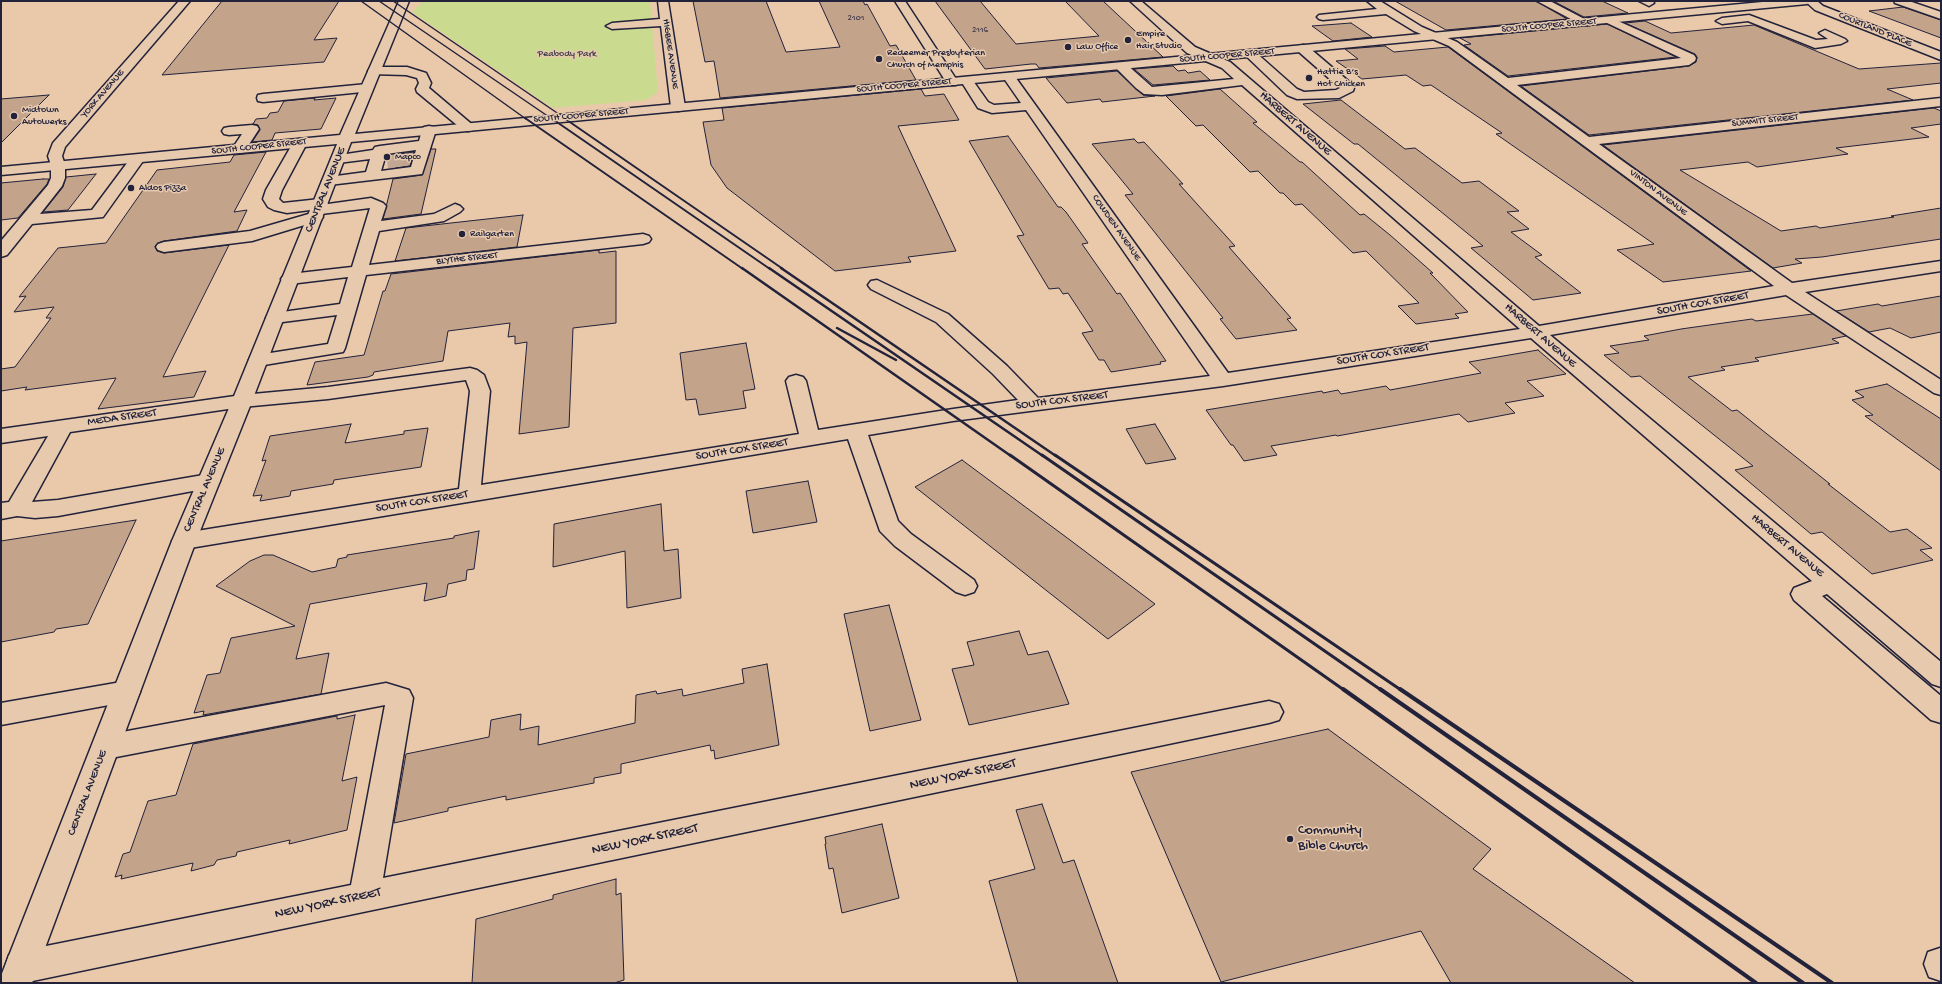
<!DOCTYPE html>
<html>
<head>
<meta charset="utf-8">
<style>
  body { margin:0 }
  #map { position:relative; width:1942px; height:984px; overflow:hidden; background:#eac9aa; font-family:"Gochi Hand",sans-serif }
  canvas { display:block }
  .frame { position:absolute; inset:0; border:2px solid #22223b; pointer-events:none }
</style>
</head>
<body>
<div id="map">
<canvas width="1942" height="984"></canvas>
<div class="frame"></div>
</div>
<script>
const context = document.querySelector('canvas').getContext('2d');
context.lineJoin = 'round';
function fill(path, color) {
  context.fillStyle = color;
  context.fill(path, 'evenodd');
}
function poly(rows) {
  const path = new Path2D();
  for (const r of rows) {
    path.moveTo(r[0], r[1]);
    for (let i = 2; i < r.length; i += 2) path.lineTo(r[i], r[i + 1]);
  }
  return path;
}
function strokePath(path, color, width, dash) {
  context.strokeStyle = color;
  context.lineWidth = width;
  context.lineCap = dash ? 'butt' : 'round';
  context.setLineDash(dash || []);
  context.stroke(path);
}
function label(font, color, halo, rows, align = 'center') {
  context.font = font + ' "Gochi Hand",sans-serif';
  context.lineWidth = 3;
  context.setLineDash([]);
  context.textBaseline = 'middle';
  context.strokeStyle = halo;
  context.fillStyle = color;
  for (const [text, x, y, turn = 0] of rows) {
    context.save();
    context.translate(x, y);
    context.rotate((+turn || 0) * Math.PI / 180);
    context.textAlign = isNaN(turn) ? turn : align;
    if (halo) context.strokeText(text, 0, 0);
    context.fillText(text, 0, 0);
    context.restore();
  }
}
fill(poly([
  [423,1,650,1,658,92,646,100,553,108,412,12]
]), '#cadb90');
const building = poly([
  [222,1,339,1,314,40,337,38,324,62,162,75,222,1],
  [693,1,766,1,786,52,840,47,819,1,863,1,865,5,867,4,890,46,896,45,916,80,720,98,714,61,705,62,693,1],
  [935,1,980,1,1016,44,1099,36,1065,1,1103,1,1163,57,1039,68,1036,64,1031,64,985,69,935,1],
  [1395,1,1536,1,1567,19,1446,30,1395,1],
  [1553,1,1602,1,1628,13,1584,17,1553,1],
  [1903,7,1941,20,1941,38,1869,11,1903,7],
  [1645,21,1671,33,1754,25,1859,69,1941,63,1941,83,1887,89,1913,100,1589,135,1521,86,1689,66,1696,62,1697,57,1695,54,1625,23,1645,21],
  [1351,23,1372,37,1333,41,1312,26,1351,23],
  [1607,24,1676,57,1508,76,1464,45,1471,44,1460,38,1607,24],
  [1385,46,1394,52,1448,47,1751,271,1663,282,1617,250,1654,244,1496,134,1502,133,1431,85,1423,86,1406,75,1362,79,1336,61,1358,59,1345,49,1385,46],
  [1173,66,1178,71,1185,70,1188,73,1200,71,1210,80,1153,85,1134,69,1173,66],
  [1117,71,1143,95,1155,96,1102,102,1100,99,1067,103,1046,78,1117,71],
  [921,89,925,96,944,94,959,120,898,126,956,251,908,257,911,262,835,271,727,188,711,165,703,122,724,120,722,108,921,89],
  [1220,89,1257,122,1253,123,1300,162,1302,162,1360,215,1364,214,1390,235,1433,273,1430,273,1468,312,1455,314,1459,318,1416,324,1398,306,1419,303,1366,251,1353,253,1302,204,1295,205,1283,193,1280,193,1258,171,1250,172,1203,125,1196,126,1166,96,1220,89],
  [49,95,1,143,1,99,49,95],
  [315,98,314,100,336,98,321,129,275,133,272,140,252,142,260,130,258,125,253,124,256,119,267,118,270,113,278,112,284,101,315,98],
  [1341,100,1405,149,1415,148,1462,183,1479,181,1519,211,1507,212,1529,229,1511,232,1542,255,1535,257,1581,293,1533,300,1471,248,1483,246,1358,144,1354,144,1303,104,1341,100],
  [1934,108,1941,111,1941,124,1911,128,1929,137,1836,148,1848,154,1757,167,1748,162,1680,170,1781,231,1816,226,1820,228,1894,217,1891,216,1941,208,1941,239,1822,257,1795,259,1802,263,1773,268,1603,145,1934,108],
  [1008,136,1058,207,1061,207,1066,212,1088,243,1082,244,1117,294,1120,293,1166,361,1160,362,1161,364,1111,372,1104,360,1099,360,1082,333,1093,331,1068,293,1063,294,1059,288,1049,289,1017,236,1024,235,969,141,1008,136],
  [1134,139,1138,143,1144,142,1183,184,1179,184,1235,246,1229,247,1291,318,1287,319,1297,330,1236,339,1220,319,1223,318,1125,195,1133,194,1092,144,1134,139],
  [431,149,436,149,421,214,383,219,393,179,422,175,431,149],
  [266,152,234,212,247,210,237,231,164,241,158,243,155,246,157,251,164,253,229,245,163,377,206,371,194,397,98,409,116,378,25,390,27,387,1,391,1,369,15,367,51,318,46,318,54,307,14,312,26,296,19,297,58,248,106,243,157,170,230,162,234,155,266,152],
  [414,152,410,166,396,168,400,154,414,152],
  [96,174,68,210,43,212,63,187,66,177,96,174],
  [43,179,49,179,47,184,18,218,1,220,1,183,43,179],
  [523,215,517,247,395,261,406,228,523,215],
  [599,250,599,253,616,251,616,323,573,328,569,427,519,434,527,342,515,344,515,336,508,337,510,323,448,331,443,361,374,372,373,375,368,377,307,385,315,362,364,355,383,291,385,291,391,274,599,250],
  [1941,296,1941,332,1911,338,1890,328,1869,332,1836,311,1878,304,1882,306,1941,296],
  [1813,314,1846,336,1832,339,1839,343,1755,358,1759,361,1721,367,1725,370,1688,377,1732,411,1737,410,1762,430,1830,484,1828,484,1890,532,1907,529,1932,548,1920,550,1933,560,1872,574,1822,532,1811,534,1735,470,1753,466,1640,376,1631,377,1604,355,1619,353,1610,346,1649,340,1644,336,1681,329,1752,319,1756,321,1813,314],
  [746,343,755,389,743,391,746,408,699,415,696,399,686,400,680,353,746,343],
  [1538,350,1566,374,1527,381,1544,396,1505,403,1515,413,1468,422,1459,414,1337,436,1336,435,1271,446,1277,455,1244,461,1233,445,1231,445,1206,410,1322,391,1323,393,1338,390,1341,394,1386,386,1390,390,1481,373,1469,362,1538,350],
  [1887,384,1941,419,1941,471,1865,416,1873,415,1852,400,1864,397,1855,391,1887,384],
  [351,424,345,443,404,434,404,431,428,428,421,467,334,480,333,484,291,491,290,496,260,501,262,495,253,496,266,460,262,461,270,436,351,424],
  [1155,424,1176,459,1146,464,1126,429,1155,424],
  [962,460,1066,537,1155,604,1108,639,915,487,962,460],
  [808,481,817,522,753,533,746,491,808,481],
  [661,504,664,551,678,549,681,598,627,608,625,551,553,567,554,524,661,504],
  [136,520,88,624,56,629,54,632,1,642,1,541,136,520],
  [479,531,474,569,467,570,466,580,448,584,446,596,424,601,427,583,310,604,296,659,329,653,321,694,203,715,204,711,194,713,207,675,220,673,231,638,295,626,216,586,250,561,264,555,273,555,312,572,336,567,338,559,347,557,347,555,454,538,454,536,479,531],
  [889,605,921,720,870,731,844,614,889,605],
  [1019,631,1028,655,1048,651,1069,704,969,725,952,669,974,665,967,642,1019,631],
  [767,664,779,745,715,759,714,750,711,751,710,745,621,764,621,773,594,778,594,783,506,800,506,796,448,808,448,811,394,823,406,754,489,737,491,720,521,714,520,730,539,726,538,745,635,723,636,695,656,691,657,694,682,689,683,696,744,683,742,669,767,664],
  [355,715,342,781,357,777,347,830,289,844,290,840,237,852,236,856,217,860,214,865,191,871,193,863,121,879,122,875,115,877,123,854,130,852,148,801,176,795,193,744,337,716,337,719,355,715],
  [1328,729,1491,849,1473,869,1635,983,1451,983,1421,931,1221,982,1131,772,1328,729],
  [1042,804,1063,863,1074,860,1118,983,1018,983,989,881,1035,869,1016,810,1042,804],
  [882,824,899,898,842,913,833,868,829,869,825,844,826,844,825,837,882,824],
  [616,879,616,895,621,893,624,980,614,983,472,983,476,919,553,899,553,895,616,879]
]);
fill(building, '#c4a38b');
strokePath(building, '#22223b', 1);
strokePath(poly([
  [387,161,408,158]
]), '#c2a894', 15, [15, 8]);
const minor = poly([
  [179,1,190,1,65,147,62,156,65,165,65,178,62,186,40,214,92,210,133,155,143,155,145,158,143,161,103,217,32,224,7,255,1,257,1,241,48,185,51,178,51,165,48,156,53,143,179,1],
  [658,1,668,1,685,107,683,110,678,111,673,110,671,107,661,26,612,29,606,26,612,23,660,19,658,1],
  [895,1,905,1,958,82,956,85,948,85,895,1],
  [1130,1,1141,1,1195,47,1230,62,1539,326,1774,286,1449,46,1414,31,1386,14,1323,20,1319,19,1317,17,1319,15,1377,9,1367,1,1380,1,1422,27,1457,42,1508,78,1681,58,1605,22,1603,20,1605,18,1609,17,1694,55,1696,58,1695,61,1689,65,1517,85,1589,137,1941,98,1941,106,1599,144,1792,283,1941,261,1941,271,1805,292,1941,380,1941,395,1934,393,1786,295,1550,335,1941,662,1941,687,1932,684,1827,594,1822,596,1941,696,1941,723,1931,720,1794,600,1791,594,1794,588,1812,581,1531,338,1223,386,953,421,868,435,898,521,911,534,974,580,977,586,974,592,965,595,956,592,895,546,880,531,848,439,184,549,176,547,172,541,176,535,184,533,459,489,470,391,466,380,328,399,242,407,70,432,32,502,58,500,209,474,217,476,220,481,217,486,209,488,58,516,35,518,17,516,1,519,1,503,9,502,48,436,1,443,1,429,242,395,328,387,470,368,477,370,484,375,490,391,481,485,799,434,786,381,789,377,796,375,803,377,806,381,818,430,953,409,1018,400,993,374,936,322,871,289,868,285,871,281,877,280,948,314,1007,366,1038,398,1210,376,1026,110,992,113,978,108,961,81,967,77,971,78,988,102,994,105,1021,103,1003,77,1009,73,1013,74,1228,373,1520,329,1242,85,1162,95,1144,94,1136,88,1117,69,1115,66,1117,63,1125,63,1152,87,1234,79,1222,68,1187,53,1130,1],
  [1537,1,1550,1,1592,23,1590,25,1582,25,1537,1],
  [1639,1,1653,1,1654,3,1649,6,1639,1],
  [1805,1,1817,1,1823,6,1941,52,1941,60,1815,10,1805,1],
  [1894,1,1909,1,1941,12,1941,19,1895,3,1894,1],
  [1749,15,1816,40,1828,39,1819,33,1825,30,1845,39,1847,41,1841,44,1815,48,1748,21,1722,24,1716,21,1722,18,1749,15],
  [1303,45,1307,46,1353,85,1354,88,1353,91,1339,98,1297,99,1287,95,1244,54,1250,50,1254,51,1297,89,1304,92,1336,90,1340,88,1299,52,1297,49,1299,46,1303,45],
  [374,67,407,67,426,73,431,83,429,88,475,127,473,130,468,131,463,130,417,92,416,89,419,83,417,78,406,75,370,74,368,71,370,68,374,67],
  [367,84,373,88,372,91,263,102,258,101,257,98,258,95,263,94,367,84],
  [252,125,257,126,259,129,246,149,244,152,239,153,234,152,232,149,242,134,229,135,224,134,222,131,224,128,229,127,252,125],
  [429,126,434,127,436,130,422,174,329,185,324,184,322,181,324,178,329,177,366,172,370,159,338,163,333,162,331,159,333,156,373,150,375,147,380,146,419,141,422,130,424,127,429,126],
  [416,150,411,167,381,171,386,154,416,150],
  [300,139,305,140,307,143,282,190,279,199,283,203,320,199,325,201,328,204,371,198,383,203,386,206,381,221,434,214,455,204,460,206,463,209,460,212,444,221,379,231,369,265,643,234,649,236,651,239,649,242,643,244,366,275,345,348,343,352,258,366,251,364,249,360,251,356,328,344,337,315,275,323,269,322,266,318,269,314,275,313,340,304,348,277,290,284,284,283,281,279,284,275,290,274,352,267,370,208,321,214,323,217,321,220,252,241,164,252,158,250,156,247,158,244,164,242,250,231,312,213,310,210,287,213,274,210,268,207,263,199,266,190,293,143,295,140,300,139],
  [127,681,136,684,140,692,136,700,1,725,1,703,127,681],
  [386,683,409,690,413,698,383,878,1269,701,1279,704,1283,712,1279,720,1269,723,23,983,9,979,5,967,9,955,21,951,351,885,385,705,106,759,96,755,92,747,96,739,106,735,386,683],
  [1940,948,1941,948,1941,981,1929,977,1924,964,1928,952,1940,948]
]);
const major = poly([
  [399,1,409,1,355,134,1773,1,1812,1,1807,4,351,142,252,401,196,541,32,983,1,983,1,976,172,541,232,401,337,144,1,175,1,167,340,135,399,1]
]);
strokePath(minor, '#22223b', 3);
strokePath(major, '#22223b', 3);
fill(minor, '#e7caae');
fill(major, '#e7caae');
strokePath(poly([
  [361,1,526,119],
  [379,1,552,119],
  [393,1,566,119]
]), '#22223b', 1.5);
strokePath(poly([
  [525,118,743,269],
  [551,118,770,269],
  [564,118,783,269]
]), '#22223b', 2);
strokePath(poly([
  [742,268,1011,456],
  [769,268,1043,456],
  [781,268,1056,456],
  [837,328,896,360]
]), '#22223b', 2.5);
strokePath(poly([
  [1010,455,1344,690],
  [1042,455,1381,690],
  [1055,455,1401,690]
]), '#22223b', 3);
strokePath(poly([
  [1343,689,1756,983],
  [1380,689,1803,983],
  [1400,689,1832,983]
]), '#22223b', 4);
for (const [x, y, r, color] of [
  [1128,40,4,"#22223b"],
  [1068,47,4,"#22223b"],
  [879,59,4,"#22223b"],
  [1309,78,4,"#22223b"],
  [14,116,4,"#22223b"],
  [387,157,4,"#22223b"],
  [131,188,4,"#22223b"],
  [462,234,4,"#22223b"],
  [1290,839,4,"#22223b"]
]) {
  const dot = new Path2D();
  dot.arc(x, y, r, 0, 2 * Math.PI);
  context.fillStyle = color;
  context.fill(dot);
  strokePath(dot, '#e7caae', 1.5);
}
label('9px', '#4a424f', null, [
  ["2101",856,19],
  ["2116",980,31]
]);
label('10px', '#22223b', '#e7caae', [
  ["SOUTH COOPER STREET",1549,26,-5],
  ["COURTLAND PLACE",1875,30,22],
  ["HIGBEE AVENUE",670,54,82],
  ["SOUTH COOPER STREET",1227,56,-5],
  ["SOUTH COOPER STREET",904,86,-5],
  ["YORK AVENUE",103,94,-49],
  ["SOUTH COOPER STREET",581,116,-5],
  ["SUMMITT STREET",1765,121,-6],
  ["SOUTH COOPER STREET",259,147,-6],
  ["VINTON AVENUE",1658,193,37],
  ["COWDEN AVENUE",1116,228,55],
  ["BLYTHE STREET",467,259,-6]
]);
label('10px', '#22223b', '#e7caae', [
  ["Empire",1136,34],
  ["Hair Studio",1136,46],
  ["Law Office",1076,47],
  ["Redeemer Presbyterian",887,53],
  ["Church of Memphis",887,65],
  ["Hattie B’s",1317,72],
  ["Hot Chicken",1317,84],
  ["Midtown",22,110],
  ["Autowerks",22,122],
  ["Mapco",395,157],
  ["Aldos Pizza",139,188],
  ["Railgarten",470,234]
], 'left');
label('10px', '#3b3e48', '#e7caae', [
  ["Peabody Park",567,54]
]);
label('12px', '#22223b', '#e7caae', [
  ["HARBERT AVENUE",1295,124,41],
  ["CENTRAL AVENUE",326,190,-68],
  ["SOUTH COX STREET",1703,304,-10],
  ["HARBERT AVENUE",1540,336,41],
  ["SOUTH COX STREET",1383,355,-9],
  ["SOUTH COX STREET",1062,401,-7],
  ["MEDA STREET",122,418,-8],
  ["SOUTH COX STREET",742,450,-9],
  ["CENTRAL AVENUE",205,490,-67],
  ["SOUTH COX STREET",422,502,-9],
  ["HARBERT AVENUE",1787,546,40],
  ["CENTRAL AVENUE",88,793,-69]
]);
label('14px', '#22223b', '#e7caae', [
  ["NEW YORK STREET",963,775,-12],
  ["NEW YORK STREET",645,840,-12],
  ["NEW YORK STREET",328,904,-12]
]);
label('14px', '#22223b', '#e7caae', [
  ["Community",1298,831],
  ["Bible Church",1298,847]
], 'left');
</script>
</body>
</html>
